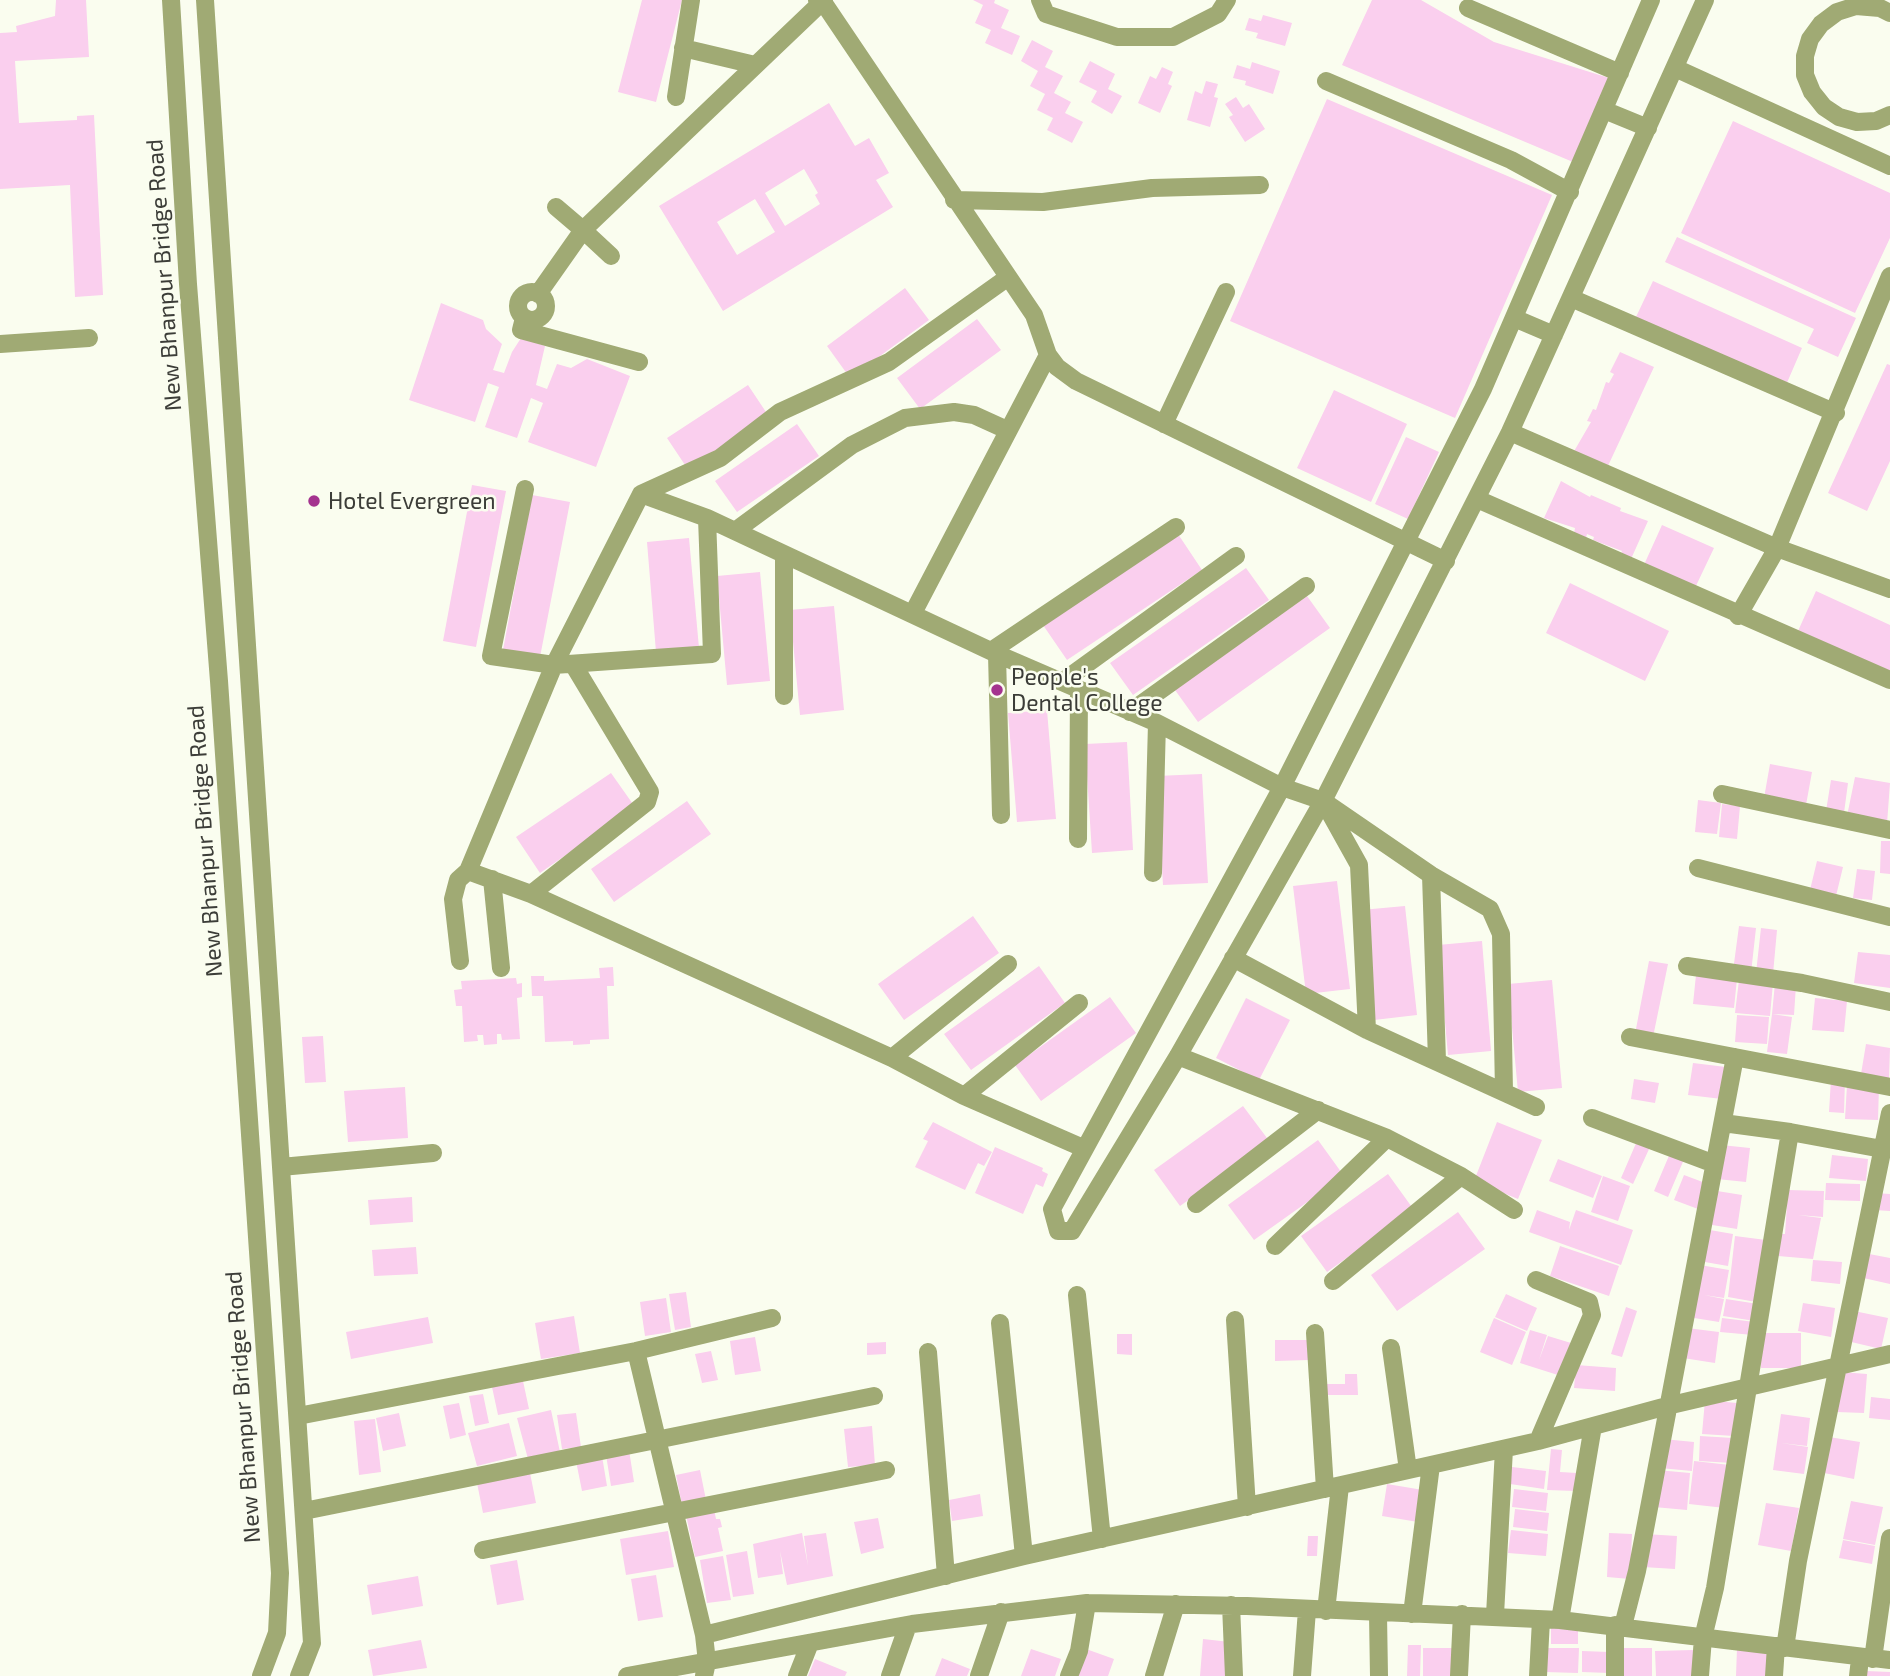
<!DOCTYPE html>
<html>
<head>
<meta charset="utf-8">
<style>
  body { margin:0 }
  canvas { display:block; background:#fafdef }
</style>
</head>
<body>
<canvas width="1890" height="1676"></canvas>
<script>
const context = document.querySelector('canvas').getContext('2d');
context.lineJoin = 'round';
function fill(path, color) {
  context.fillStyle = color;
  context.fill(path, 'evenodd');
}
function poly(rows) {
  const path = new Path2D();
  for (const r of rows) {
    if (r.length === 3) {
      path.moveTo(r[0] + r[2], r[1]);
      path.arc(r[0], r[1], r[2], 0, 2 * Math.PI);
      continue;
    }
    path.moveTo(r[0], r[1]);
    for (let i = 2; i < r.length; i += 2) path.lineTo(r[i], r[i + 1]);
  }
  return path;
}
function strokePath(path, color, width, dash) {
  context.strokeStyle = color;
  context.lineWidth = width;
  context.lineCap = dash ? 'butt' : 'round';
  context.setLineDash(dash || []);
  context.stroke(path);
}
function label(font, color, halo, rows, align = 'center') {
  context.font = font + ' "Exo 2",sans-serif';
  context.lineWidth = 5;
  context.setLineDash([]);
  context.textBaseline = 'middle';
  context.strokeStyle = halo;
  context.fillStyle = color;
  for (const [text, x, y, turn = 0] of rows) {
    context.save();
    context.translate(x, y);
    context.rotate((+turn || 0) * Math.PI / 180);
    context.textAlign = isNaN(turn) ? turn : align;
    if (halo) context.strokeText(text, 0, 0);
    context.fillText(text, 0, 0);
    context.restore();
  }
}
fill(poly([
  [56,0,86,0,89,57,15,61,19,123,77,120,77,116,94,115,103,295,75,297,70,185,0,189,0,33,17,32,16,26,55,16],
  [642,0,682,0,656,102,618,92],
  [973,0,995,0,994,3,1009,10,1001,28,1020,36,1012,55,985,43,991,30,975,23,983,5],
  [1372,0,1421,0,1494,42,1609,78,1573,162,1342,65],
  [1263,15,1292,23,1285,46,1256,38,1258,33,1245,30,1249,18,1261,21],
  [1032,40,1053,51,1045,67,1063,76,1054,93,1071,102,1065,113,1083,122,1072,143,1047,130,1053,118,1037,110,1045,94,1030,86,1038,71,1021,61],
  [1090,61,1115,74,1108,89,1122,96,1112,114,1091,102,1097,91,1079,82],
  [1252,62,1280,71,1273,94,1245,85,1246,81,1233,78,1237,65,1250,69],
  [1162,67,1173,72,1168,84,1172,86,1160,113,1138,103,1150,76,1156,79],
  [1206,81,1218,84,1214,97,1218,98,1210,127,1187,120,1195,91,1202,94],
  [1236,97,1243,108,1249,104,1265,129,1245,142,1229,117,1233,115,1225,104],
  [1327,99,1552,195,1455,418,1230,321],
  [829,103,855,146,869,138,889,173,876,180,893,207,723,311,659,206],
  [804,169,818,193,815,195,820,204,785,226,765,193],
  [755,199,775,232,737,255,717,222],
  [1733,121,1890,193,1890,238,1855,313,1681,233],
  [1677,237,1856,318,1838,357,1807,343,1814,329,1665,262],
  [1653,281,1802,348,1786,385,1636,317],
  [905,288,929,320,850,378,827,346],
  [441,303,483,320,486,329,502,344,493,370,504,373,512,352,521,338,545,346,536,385,547,389,557,364,571,368,587,359,630,376,596,467,528,442,543,403,531,398,517,438,485,427,499,387,488,383,475,422,409,400],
  [977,319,1001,350,920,409,897,378],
  [1620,352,1654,367,1607,468,1573,453,1591,422,1587,421,1593,409,1596,410,1606,382,1609,383,1614,374,1610,372],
  [1887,364,1890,365,1890,461,1867,511,1828,493],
  [748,385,770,418,689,471,667,438],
  [1334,390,1407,424,1371,502,1297,468],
  [797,424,819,456,737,512,715,481],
  [1406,437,1439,452,1408,519,1375,504],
  [1561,481,1590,497,1591,495,1621,508,1620,511,1648,521,1631,559,1621,554,1622,551,1593,540,1594,537,1587,534,1586,538,1574,533,1575,528,1544,518],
  [472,485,506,491,476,647,443,641],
  [532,495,570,502,540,657,503,650],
  [1662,525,1714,548,1694,590,1643,567],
  [1178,534,1202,570,1067,660,1043,625],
  [689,538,699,648,656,652,647,542],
  [1246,568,1269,600,1133,695,1110,663],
  [760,572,770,681,727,685,717,576],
  [1570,583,1669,631,1645,681,1546,633],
  [1816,591,1890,625,1890,673,1798,631],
  [1307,596,1330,628,1198,722,1175,690],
  [834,606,844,710,800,715,790,610],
  [1047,710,1056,819,1017,822,1008,713],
  [1127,742,1133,850,1092,853,1085,744],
  [1770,764,1812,772,1806,805,1764,798],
  [611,773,635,807,540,873,516,837],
  [1202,774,1208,883,1163,885,1157,776],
  [1855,777,1890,783,1887,824,1847,816],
  [1831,780,1848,783,1844,813,1826,811],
  [1698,800,1721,803,1717,834,1695,832],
  [687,801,711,834,614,902,591,869],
  [1722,804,1740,806,1737,839,1719,837],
  [1881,841,1890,841,1890,874,1880,873],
  [1817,861,1843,867,1836,896,1810,890],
  [1857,869,1875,871,1872,900,1853,898],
  [1337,881,1350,989,1306,994,1293,886],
  [1405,906,1417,1015,1374,1020,1361,910],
  [973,916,999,953,904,1020,878,984],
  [1739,926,1756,928,1751,973,1733,971],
  [1761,928,1777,930,1773,974,1756,973],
  [1482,941,1491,1051,1448,1055,1438,945],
  [1858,952,1890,955,1890,988,1854,983],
  [1649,961,1668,964,1653,1037,1635,1034],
  [1039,966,1065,1003,971,1070,944,1034],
  [613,967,614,986,607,986,609,1039,590,1040,590,1044,573,1045,573,1041,545,1042,543,996,532,996,531,976,544,976,544,981,600,978,599,968],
  [1696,975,1737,979,1734,1008,1693,1004],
  [516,978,517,984,522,983,522,997,517,998,520,1039,502,1040,501,1034,497,1034,497,1044,484,1045,483,1035,477,1035,478,1041,464,1042,462,1006,456,1006,454,990,462,989,461,981],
  [1552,980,1562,1088,1518,1092,1508,984],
  [1739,980,1773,983,1770,1016,1735,1013],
  [1775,983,1796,985,1794,1015,1772,1014],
  [1110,997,1136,1033,1041,1101,1015,1065],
  [1246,998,1290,1020,1259,1080,1216,1058],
  [1815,998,1847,1001,1844,1032,1812,1030],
  [1772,1014,1792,1017,1787,1054,1767,1052],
  [1737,1015,1769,1017,1767,1044,1735,1042],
  [323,1036,326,1082,305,1083,302,1037],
  [1866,1044,1890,1048,1889,1079,1861,1074],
  [1693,1063,1726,1067,1722,1099,1688,1095],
  [1634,1079,1659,1083,1655,1103,1631,1099],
  [1831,1079,1845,1079,1844,1113,1829,1112],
  [1847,1085,1879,1086,1878,1120,1845,1119],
  [405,1087,408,1138,348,1142,344,1091],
  [1243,1106,1270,1142,1180,1206,1154,1170],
  [933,1122,992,1152,984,1166,978,1163,965,1190,915,1167,928,1141,923,1139],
  [1497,1122,1542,1140,1518,1199,1474,1181],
  [1318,1140,1344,1176,1254,1240,1228,1205],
  [1637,1141,1650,1147,1633,1184,1621,1178],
  [1721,1145,1750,1148,1746,1182,1717,1179],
  [995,1147,1043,1168,1042,1171,1048,1174,1043,1187,1036,1184,1023,1214,975,1193],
  [1671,1151,1685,1157,1668,1197,1654,1191],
  [1832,1155,1868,1159,1866,1181,1829,1178],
  [1558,1159,1602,1176,1593,1198,1549,1181],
  [1388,1174,1414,1210,1327,1272,1301,1236],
  [1684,1175,1708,1184,1698,1209,1674,1200],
  [1603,1176,1630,1186,1618,1221,1591,1212],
  [1826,1183,1860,1184,1860,1201,1825,1200],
  [1711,1190,1742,1195,1737,1229,1706,1224],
  [1788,1190,1824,1191,1823,1217,1798,1215,1821,1218,1813,1259,1778,1256,1780,1234,1785,1234],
  [1875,1193,1890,1194,1890,1211,1874,1210],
  [412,1197,413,1222,370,1225,368,1200],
  [1537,1210,1570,1222,1569,1230,1576,1210,1633,1230,1621,1265,1529,1232],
  [1458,1212,1485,1249,1397,1311,1371,1275],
  [1704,1229,1733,1234,1728,1266,1699,1261],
  [1735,1236,1766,1240,1756,1302,1728,1297],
  [1560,1246,1619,1266,1609,1296,1550,1276],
  [416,1247,418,1274,374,1276,372,1250],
  [1864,1253,1890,1258,1890,1284,1859,1277],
  [1813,1260,1842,1262,1840,1284,1811,1281],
  [1700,1265,1729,1270,1724,1298,1704,1295,1724,1299,1719,1322,1688,1317],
  [686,1292,691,1327,675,1330,669,1294],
  [1506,1294,1537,1308,1527,1331,1495,1317],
  [666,1298,671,1332,645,1336,640,1302],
  [1726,1299,1758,1304,1755,1321,1723,1316],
  [1803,1303,1835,1308,1831,1337,1798,1331],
  [1626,1307,1637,1311,1622,1357,1611,1354],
  [1854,1311,1888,1318,1881,1349,1847,1341],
  [574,1316,580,1353,541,1359,535,1323],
  [428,1317,433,1343,351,1359,346,1332],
  [1494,1318,1526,1332,1512,1365,1480,1352],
  [1722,1318,1755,1322,1753,1335,1720,1332],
  [1687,1328,1719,1332,1715,1363,1683,1358],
  [1530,1330,1547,1335,1539,1360,1548,1336,1571,1343,1561,1376,1520,1363],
  [1761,1333,1801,1333,1801,1368,1761,1368],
  [1117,1334,1132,1334,1132,1355,1117,1354],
  [755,1337,761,1371,735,1375,730,1341],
  [1275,1340,1308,1340,1309,1360,1275,1361],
  [886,1342,886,1354,867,1355,867,1343],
  [711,1351,718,1380,702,1383,695,1354],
  [1576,1365,1616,1368,1615,1391,1574,1388],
  [1841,1372,1867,1374,1864,1413,1837,1412],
  [1345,1374,1357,1374,1358,1395,1326,1395,1326,1384,1345,1384],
  [523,1381,529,1409,498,1415,492,1387],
  [483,1394,489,1423,475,1426,469,1396],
  [1871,1397,1890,1399,1890,1420,1869,1418],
  [1705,1400,1737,1403,1734,1436,1702,1434],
  [459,1403,466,1435,450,1439,443,1406],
  [551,1410,560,1452,528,1459,517,1418],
  [399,1413,406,1446,383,1451,376,1418],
  [576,1413,581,1447,562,1449,557,1415],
  [1781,1414,1810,1418,1807,1446,1781,1443,1808,1447,1804,1474,1773,1470],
  [375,1419,381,1472,359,1475,354,1421],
  [509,1423,517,1456,477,1466,468,1433],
  [872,1426,875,1465,848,1467,844,1429],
  [1700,1436,1733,1438,1732,1463,1699,1461],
  [1829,1437,1860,1442,1854,1479,1824,1473],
  [1663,1439,1694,1442,1692,1471,1660,1468],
  [1551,1449,1562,1450,1560,1472,1577,1473,1576,1491,1547,1490],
  [629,1450,634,1482,611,1486,606,1455],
  [602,1456,607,1486,582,1491,576,1461],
  [1694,1461,1730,1465,1725,1508,1689,1504],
  [1512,1467,1546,1471,1544,1489,1510,1484],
  [700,1470,706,1500,682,1505,676,1475],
  [1657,1470,1690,1473,1687,1510,1654,1507],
  [530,1473,536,1503,483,1513,477,1483],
  [1387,1484,1423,1490,1418,1522,1382,1516],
  [1514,1489,1548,1493,1546,1511,1512,1507],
  [980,1494,983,1516,952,1521,949,1500],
  [1851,1501,1883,1507,1875,1545,1843,1539],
  [1766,1503,1799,1508,1791,1551,1758,1545],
  [714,1509,716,1519,720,1519,722,1527,718,1528,723,1551,695,1557,686,1515],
  [1515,1509,1549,1513,1547,1531,1513,1527],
  [878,1518,884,1548,861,1554,854,1522],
  [1511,1530,1548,1534,1546,1556,1508,1553],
  [668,1531,674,1567,626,1575,620,1539],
  [802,1533,808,1566,804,1536,826,1533,833,1576,787,1585,780,1551,783,1574,758,1578,753,1544],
  [1609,1533,1632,1534,1630,1579,1607,1577],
  [1645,1534,1677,1536,1675,1569,1643,1567],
  [1308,1536,1318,1536,1317,1556,1307,1556],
  [1843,1540,1875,1546,1872,1564,1839,1558],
  [747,1551,754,1594,733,1597,726,1555],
  [723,1556,731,1600,707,1603,700,1560],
  [517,1560,524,1600,497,1605,490,1565],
  [656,1575,663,1617,638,1621,631,1579],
  [418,1576,423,1606,372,1615,367,1585],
  [1551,1627,1578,1627,1578,1644,1551,1644],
  [1203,1639,1230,1642,1227,1676,1200,1676],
  [421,1640,427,1668,373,1676,368,1650],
  [1408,1645,1421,1645,1420,1676,1407,1676],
  [1423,1648,1455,1648,1455,1676,1423,1676],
  [1545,1648,1579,1648,1578,1673,1545,1672],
  [1619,1648,1652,1648,1652,1676,1619,1676],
  [1737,1648,1770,1649,1770,1676,1736,1676],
  [1031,1649,1061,1659,1055,1676,1021,1676],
  [1086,1649,1114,1659,1108,1676,1076,1676],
  [1693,1650,1694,1676,1656,1676,1655,1651],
  [1582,1651,1609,1652,1609,1673,1582,1672],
  [942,1658,970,1669,967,1676,935,1676],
  [815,1659,847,1672,845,1676,808,1676],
  [1866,1671,1890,1672,1890,1676,1866,1676]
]), '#facfee');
strokePath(poly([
  [171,0,188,284,219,681,280,1573,277,1633,261,1676],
  [205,0,312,1643,299,1676],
  [817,0,823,2,1034,315,1048,355,1057,367,1076,381,1446,561],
  [1040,0,1046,14,1117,37,1173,37,1218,14,1227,0],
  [1651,0,1483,389,1282,787,1052,1209,1058,1231,1072,1231,1178,1056,1323,801,1510,432,1705,0],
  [1468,8,1620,73],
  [1890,13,1880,8,1856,6,1837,12,1821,24,1810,39,1805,56,1805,75,1812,92,1824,107,1839,117,1857,122,1876,121,1890,115],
  [683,48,755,65],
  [1675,68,1890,166],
  [1326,81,1511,160,1570,192],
  [676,97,691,0],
  [1604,110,1648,128],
  [954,200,1043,202,1152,188,1260,185],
  [556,207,583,230,824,0],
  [532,306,14],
  [538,294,583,230,611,256],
  [1571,298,1836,413],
  [524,318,521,330,639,362],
  [1514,318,1554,335],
  [0,344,89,338],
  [1164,424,1226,292],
  [1510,432,1777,548,1890,589],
  [525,489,491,656,554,665,712,654,707,518],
  [641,494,720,458,780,412,889,362,1007,278],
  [1477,499,1890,680],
  [735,531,852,445,905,418,954,412,974,415,1007,430],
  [784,554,784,696],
  [913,613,1048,355],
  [1738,616,1777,548,1890,276],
  [991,651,1176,527],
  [997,654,1001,815],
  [1062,682,1236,556],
  [1130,712,1306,586],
  [1722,794,1890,830],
  [1325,804,1359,865,1367,1030],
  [1078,839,1079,690],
  [1698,868,1890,917],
  [1153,873,1157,723],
  [1431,875,1437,1061],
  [492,879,501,968],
  [531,894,647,802,650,792,573,664],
  [1233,958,1367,1030,1536,1107],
  [460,961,453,899,458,880,468,871],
  [1687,966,1802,983,1890,1002],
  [1630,1037,1890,1087],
  [1178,1056,1387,1138,1461,1176,1514,1210],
  [892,1058,1008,964],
  [964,1096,1079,1003],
  [1592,1118,1712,1163],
  [1790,1132,1882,1149],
  [1083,1148,964,1096,892,1058,531,894,468,871,554,665,641,494,707,518,997,654,1157,723,1282,787,1323,801,1431,875,1490,909,1501,934,1504,1092],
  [281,1167,433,1153],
  [1196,1204,1318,1110],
  [1275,1246,1387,1138],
  [1536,1280,1589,1302,1592,1315,1538,1441],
  [1333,1281,1461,1176],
  [1077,1295,1102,1539],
  [1235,1320,1247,1507],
  [1000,1323,1024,1556],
  [1315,1333,1325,1489],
  [1391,1348,1408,1470],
  [636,1351,704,1635,707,1662,704,1676],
  [928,1352,946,1576],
  [298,1416,636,1351,772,1318],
  [304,1511,874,1396],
  [483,1550,886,1470],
  [1231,1605,1234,1676],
  [1326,1611,1340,1486],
  [1378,1614,1379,1676],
  [1412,1614,1431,1465],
  [1495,1615,1504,1449],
  [1560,1620,1593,1426],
  [1623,1626,1637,1571,1735,1057],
  [704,1635,1024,1556,1538,1441,1667,1406,1890,1354],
  [1785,1648,1798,1561,1890,1113],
  [1873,1659,1890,1538],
  [627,1676,912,1624,1087,1603,1247,1606,1560,1620,1890,1660],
  [797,1676,810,1643],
  [890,1676,908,1625],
  [979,1676,1001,1612],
  [1069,1676,1079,1651,1087,1603],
  [1154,1676,1176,1604],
  [1302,1676,1307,1610],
  [1459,1676,1462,1614],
  [1538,1676,1541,1620],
  [1615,1676,1615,1625],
  [1700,1676,1703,1638,1715,1588,1790,1132,1723,1123],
  [1774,1676,1776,1646],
  [1858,1676,1860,1659]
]), '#a0aa74', 18);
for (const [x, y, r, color] of [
  [314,501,7,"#a4338f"],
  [997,690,7,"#a4338f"]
]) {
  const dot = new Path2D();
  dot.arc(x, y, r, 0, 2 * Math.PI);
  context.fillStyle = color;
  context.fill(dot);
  strokePath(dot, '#fafdef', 2.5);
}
label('23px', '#3c3d38', '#fafdef', [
  ["New Bhanpur Bridge Road",164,275,-94],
  ["New Bhanpur Bridge Road",205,841,-94],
  ["New Bhanpur Bridge Road",243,1407,-94]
]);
label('23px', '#3c3d38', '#fafdef', [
  ["Hotel Evergreen",328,501],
  ["People's",1011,677],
  ["Dental College",1011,703]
], 'left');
</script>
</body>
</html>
